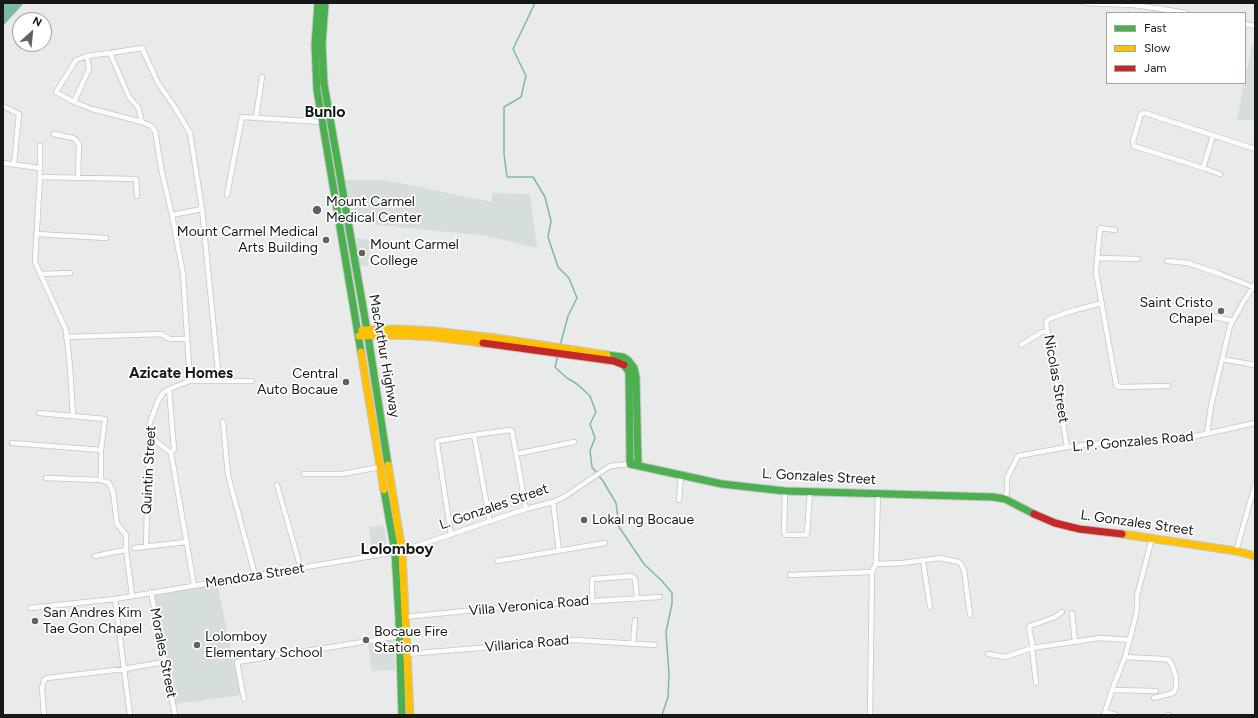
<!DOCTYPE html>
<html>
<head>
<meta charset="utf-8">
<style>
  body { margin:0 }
  #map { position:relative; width:1258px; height:718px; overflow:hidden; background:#e8ebe9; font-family:Figtree,sans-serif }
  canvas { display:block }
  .frame { position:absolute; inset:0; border:4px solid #171918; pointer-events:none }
  .legend { position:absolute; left:1106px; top:12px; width:140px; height:72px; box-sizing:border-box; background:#fff; border:1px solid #a2a3a3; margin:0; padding:5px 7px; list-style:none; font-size:12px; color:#171918 }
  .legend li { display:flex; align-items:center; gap:8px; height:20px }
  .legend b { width:20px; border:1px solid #a2a3a3 }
  .north { position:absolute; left:12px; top:12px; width:40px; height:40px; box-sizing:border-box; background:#fff; border:1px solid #a2a3a3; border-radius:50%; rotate:27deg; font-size:11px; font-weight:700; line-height:16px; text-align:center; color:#171918 }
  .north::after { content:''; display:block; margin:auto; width:14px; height:18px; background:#606261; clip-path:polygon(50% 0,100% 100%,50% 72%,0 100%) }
</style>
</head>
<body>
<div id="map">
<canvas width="1258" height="718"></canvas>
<div class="frame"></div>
<ul class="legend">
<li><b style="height:5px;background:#4caf50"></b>Fast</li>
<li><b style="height:5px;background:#ffc107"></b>Slow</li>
<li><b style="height:5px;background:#c62828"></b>Jam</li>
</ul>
<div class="north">N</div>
</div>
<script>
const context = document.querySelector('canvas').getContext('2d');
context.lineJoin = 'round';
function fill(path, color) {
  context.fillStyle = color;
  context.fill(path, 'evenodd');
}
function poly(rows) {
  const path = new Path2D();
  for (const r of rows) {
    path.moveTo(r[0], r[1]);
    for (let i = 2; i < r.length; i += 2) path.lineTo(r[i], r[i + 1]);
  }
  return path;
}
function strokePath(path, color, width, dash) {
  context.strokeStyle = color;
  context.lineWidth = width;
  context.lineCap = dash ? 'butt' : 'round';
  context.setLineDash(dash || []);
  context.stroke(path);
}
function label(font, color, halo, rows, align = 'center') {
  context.font = font + ' Figtree,sans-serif';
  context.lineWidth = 3.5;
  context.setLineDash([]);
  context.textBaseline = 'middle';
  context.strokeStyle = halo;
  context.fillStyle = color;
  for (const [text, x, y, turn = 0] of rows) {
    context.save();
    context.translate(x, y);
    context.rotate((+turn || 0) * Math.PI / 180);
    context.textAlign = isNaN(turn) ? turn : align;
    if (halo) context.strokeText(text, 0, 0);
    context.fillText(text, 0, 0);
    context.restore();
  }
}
fill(poly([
  [1252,44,1255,45,1255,120,1237,120],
  [345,180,384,180,492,202,492,193,530,194,537,248,487,236,350,222],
  [352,238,370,240,368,266,356,266],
  [384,525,387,547,372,550,369,527],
  [217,584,241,695,175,704,153,595],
  [395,640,395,670,372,671,368,645]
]), '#d6deda');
fill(poly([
  [3,3,24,3,3,26]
]), '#7ebaa2');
strokePath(poly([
  [535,3,513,49,526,76,521,97,504,107,504,154,507,177,533,177,545,197,551,221,548,237,558,267,569,278,577,298,568,316,560,346],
  [558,355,555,367,567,378,577,384,590,396,596,412,590,424,595,438,590,451,592,467,603,481,616,503,619,527,644,564,662,581,672,593,672,604,666,632,669,674,668,697,662,715]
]), '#7ebaa2', 1.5);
const street = poly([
  [1084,3,1133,5,1162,9,1186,13],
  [1245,24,1255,26],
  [110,53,87,56,76,60,56,92,74,102,92,109,142,122,151,126,155,131,162,173,172,215,183,274,190,381],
  [74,102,89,69,87,56],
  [3,106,19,114,14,164],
  [256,117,262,77],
  [142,122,138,107,129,97,110,53,142,48,158,83,174,106,190,133,202,209,219,381],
  [54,134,73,138,76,140,79,145,78,178],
  [1213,136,1203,168,1220,174],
  [40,145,40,177],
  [3,163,40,168],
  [1203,168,1134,146,1133,141,1141,114,1145,113,1255,149],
  [227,195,242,117,323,122],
  [172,215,202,209],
  [1115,230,1100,228,1096,272,1116,384,1117,386,1120,387,1168,386],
  [36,234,106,238],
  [1097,258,1138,259],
  [1167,261,1188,263,1220,274,1253,287],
  [41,274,70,273],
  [1176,319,1215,317,1232,321],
  [66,337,161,334,170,339,186,339],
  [1021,345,1042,332,1048,331],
  [1222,359,1255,365],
  [169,389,174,449,171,453,194,585],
  [39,413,105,419,101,450,101,480,109,483,113,492,117,524,126,535,126,550,132,595],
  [73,416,70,367,66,330,35,262,40,177,136,179,137,196],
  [223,422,228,475,255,575],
  [149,431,157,442,171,453],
  [1207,434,1211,406,1230,326,1244,301,1255,284],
  [474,435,490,522],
  [12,443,101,450],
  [1067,447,1046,322,1049,319,1075,310,1102,303],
  [516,454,574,442],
  [304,474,342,474,380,467],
  [46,478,101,480],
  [277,485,301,569],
  [785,491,784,533,786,535,804,535,807,534,810,492],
  [1005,499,1007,492,1007,478,1018,456,1067,447,1094,444,1187,438,1255,423],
  [679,500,681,475],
  [553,502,559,551],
  [451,535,437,443,438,441,474,435,510,430,512,431,526,509],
  [146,546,149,431,150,422,158,401,163,393,169,389,190,381,252,381],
  [134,548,186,542],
  [1236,551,1255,485],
  [95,556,126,550],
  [497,561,605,543],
  [923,561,930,607],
  [876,564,903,563,940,558,959,562,961,564,964,570,970,615],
  [790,575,872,572],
  [151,592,175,715],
  [115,599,130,715],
  [592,600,592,581,593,579,632,576,635,579,637,599],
  [30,608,115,599,402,551,526,509,553,502,564,497,610,466,630,464],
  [1072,613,1075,642],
  [404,617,528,605,660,597],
  [633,643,635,620],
  [1033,648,1029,628,1030,626,1055,617,1062,612],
  [407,654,575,640,655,645],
  [988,654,1005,657,1032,648],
  [1125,657,1163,659,1169,660,1172,665,1176,677,1176,688,1173,693,1154,698],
  [1036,683,1032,648,1100,638,1129,640],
  [1112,690,1156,691],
  [244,699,237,662,400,636],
  [1105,712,1116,715],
  [44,715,42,688,44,680,47,678,124,669,164,662],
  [870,715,872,572,876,564,878,493],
  [1104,715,1112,690,1125,657,1136,615,1137,608,1137,596,1152,538],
  [1168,715,1169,715]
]);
const fast = poly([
  [318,3,315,45,317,90,361,352],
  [325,3,322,45,324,84,368,336,388,465],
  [607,355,623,357,628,360,634,368,636,377,638,465],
  [624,365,629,372,630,464,722,484,785,491,993,497,1005,499,1034,514],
  [384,490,395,552,399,618,402,715]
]);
const slow = poly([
  [362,330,400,329,434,331,496,338,607,355],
  [359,336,400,335,434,337,483,343],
  [361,352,384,490],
  [388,465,402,551,410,715],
  [1122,534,1236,551,1255,556]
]);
const jam = poly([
  [483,343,614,361,624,365],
  [1034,514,1055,523,1079,529,1122,534]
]);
strokePath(street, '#c4c6c5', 6);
strokePath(fast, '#c4c6c5', 9);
strokePath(slow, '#c4c6c5', 9);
strokePath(jam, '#c4c6c5', 9);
strokePath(street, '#fcfcfc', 4.5);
strokePath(fast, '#4caf50', 7);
strokePath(slow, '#ffc107', 7);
strokePath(jam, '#c62828', 7);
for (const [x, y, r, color] of [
  [317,210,5,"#606261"],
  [326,240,4,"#606261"],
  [362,253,4,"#606261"],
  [1221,311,4,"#606261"],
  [346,382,4,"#606261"],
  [584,520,4,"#606261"],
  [35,621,4,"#606261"],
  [366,640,4,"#606261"],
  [197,645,4,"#606261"]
]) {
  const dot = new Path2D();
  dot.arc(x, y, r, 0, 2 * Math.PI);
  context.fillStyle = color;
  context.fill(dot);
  strokePath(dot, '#fff', 1.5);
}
label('14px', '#171918', '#fff', [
  ["Mount Carmel",326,202],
  ["Medical Center",326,218],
  ["Mount Carmel Medical",318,232,"right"],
  ["Arts Building",318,248,"right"],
  ["Mount Carmel",370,245],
  ["College",370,261],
  ["Saint Cristo",1213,303,"right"],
  ["Chapel",1213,319,"right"],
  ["Central",338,374,"right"],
  ["Auto Bocaue",338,390,"right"],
  ["Lokal ng Bocaue",592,520],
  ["San Andres Kim",43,613],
  ["Tae Gon Chapel",43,629],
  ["Bocaue Fire",374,632],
  ["Station",374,648],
  ["Lolomboy",205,637],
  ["Elementary School",205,653]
], 'left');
label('14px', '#171918', '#fff', [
  ["MacArthur Highway",384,356,80],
  ["Nicolas Street",1056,379,80],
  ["L. P. Gonzales Road",1133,442,-5],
  ["Quintin Street",149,470,-87],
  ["L. Gonzales Street",819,477,3],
  ["L. Gonzales Street",494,507,-19],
  ["L. Gonzales Street",1137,523,8],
  ["Mendoza Street",255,576,-9],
  ["Villa Veronica Road",529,606,-5],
  ["Villarica Road",527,644,-5],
  ["Morales Street",163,653,79]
]);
label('bold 15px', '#171918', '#fff', [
  ["Azicate Homes",181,374]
]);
label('bold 16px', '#171918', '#fff', [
  ["Bunlo",325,112],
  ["Lolomboy",397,549]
]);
</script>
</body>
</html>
